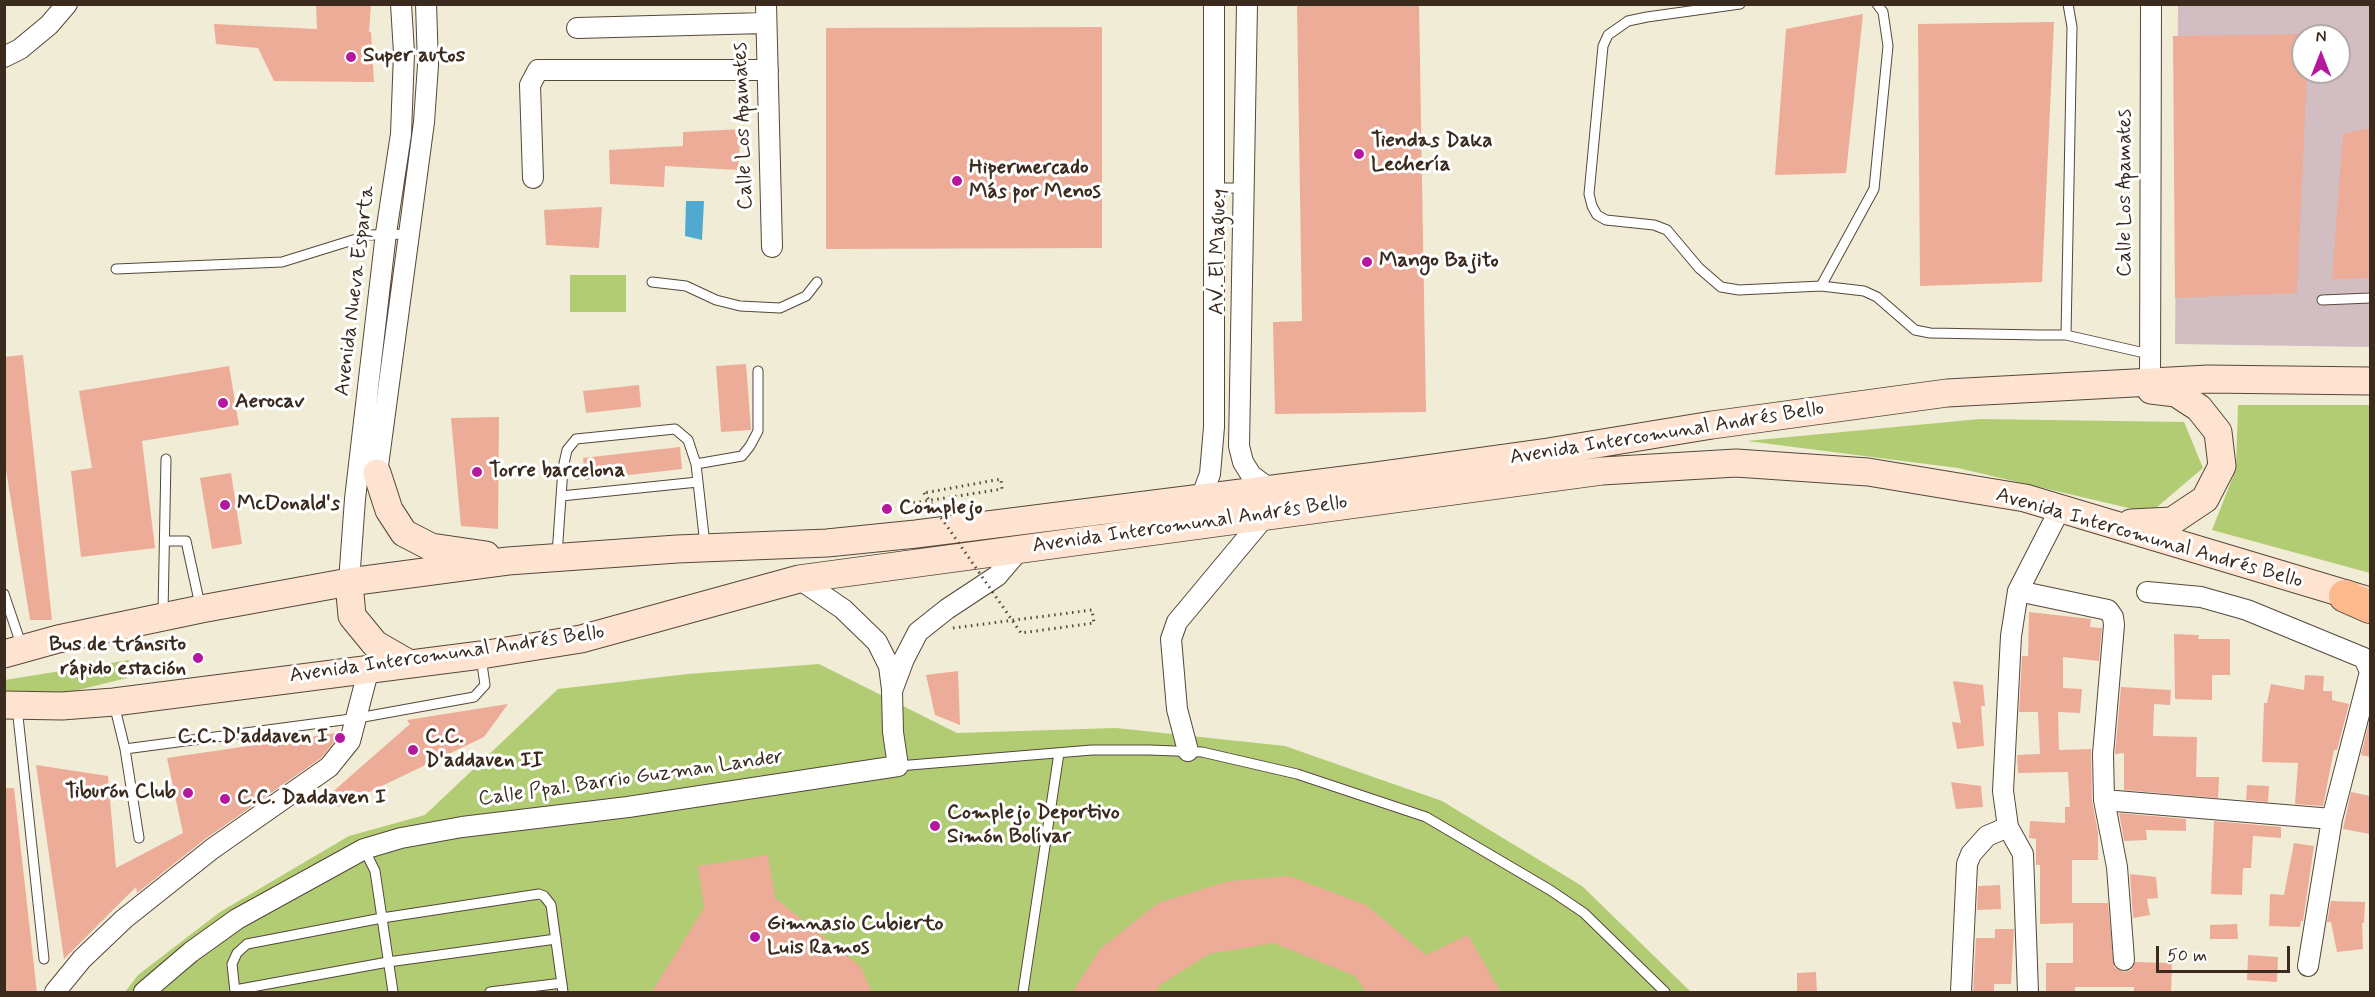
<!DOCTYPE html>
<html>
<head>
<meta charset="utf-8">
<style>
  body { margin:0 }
  #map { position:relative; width:2375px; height:997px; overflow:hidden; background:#f1ecd6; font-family:Mynerve,sans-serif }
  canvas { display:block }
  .frame { position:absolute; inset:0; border:6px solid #3b2a1e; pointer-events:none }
  .north { position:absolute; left:2291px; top:24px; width:60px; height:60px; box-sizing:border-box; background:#fff; border:2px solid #b1aaa5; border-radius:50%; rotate:0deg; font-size:16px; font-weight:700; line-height:24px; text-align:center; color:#3b2a1e }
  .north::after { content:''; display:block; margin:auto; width:21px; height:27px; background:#b5179e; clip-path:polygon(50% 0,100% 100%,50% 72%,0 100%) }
  .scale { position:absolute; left:2156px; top:946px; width:134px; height:27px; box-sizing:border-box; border:3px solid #3b2a1e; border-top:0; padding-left:8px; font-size:18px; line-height:21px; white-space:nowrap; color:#3b2a1e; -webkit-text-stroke:4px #fff; paint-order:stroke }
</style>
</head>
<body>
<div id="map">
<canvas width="2375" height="997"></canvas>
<div class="frame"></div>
<div class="north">N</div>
<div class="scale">50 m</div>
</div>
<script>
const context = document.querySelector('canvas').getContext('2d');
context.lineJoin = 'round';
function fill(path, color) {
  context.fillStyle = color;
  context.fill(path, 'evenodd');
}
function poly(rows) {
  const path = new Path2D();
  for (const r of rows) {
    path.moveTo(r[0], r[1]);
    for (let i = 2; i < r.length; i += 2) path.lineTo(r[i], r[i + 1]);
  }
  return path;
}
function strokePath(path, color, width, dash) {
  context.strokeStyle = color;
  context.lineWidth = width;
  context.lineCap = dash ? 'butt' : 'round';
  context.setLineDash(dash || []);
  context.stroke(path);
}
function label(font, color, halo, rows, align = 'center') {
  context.font = font + ' Mynerve,sans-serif';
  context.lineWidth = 6;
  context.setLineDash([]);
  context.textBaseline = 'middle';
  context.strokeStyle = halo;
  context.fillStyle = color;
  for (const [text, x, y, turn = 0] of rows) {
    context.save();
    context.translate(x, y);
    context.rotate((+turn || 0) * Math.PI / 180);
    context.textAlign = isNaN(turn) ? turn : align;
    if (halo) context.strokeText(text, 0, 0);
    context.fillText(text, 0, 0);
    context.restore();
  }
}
fill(poly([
  [2178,5,2370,5,2370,347,2175,344],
  [2303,36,2339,36,2339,72,2303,72]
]), '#d2bec2');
fill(poly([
  [570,275,626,275,626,312,570,312],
  [2238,405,2370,405,2370,573,2212,530,2236,469],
  [1980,419,2184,422,2203,468,2150,513,1958,468,1747,441],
  [129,660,127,678,58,695,5,696,5,680],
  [819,664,957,733,1116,728,1285,746,1442,801,1582,886,1691,992,125,992,138,975,220,912,349,836,425,815,558,689,688,674]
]), '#b1cc72');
fill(poly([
  [686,201,704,201,702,240,685,236]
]), '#52a9cf');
fill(poly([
  [316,4,371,4,369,32,371,32,374,82,274,81,258,48,216,44,214,24,317,29],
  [1297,4,1419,4,1426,412,1275,414,1273,322,1302,321],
  [1863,14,1846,173,1775,175,1786,29],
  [2054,22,2042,282,1920,286,1918,24],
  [1102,27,1102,248,826,249,826,28],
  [2303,34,2303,72,2307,72,2297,293,2175,298,2173,36],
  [2370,128,2370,278,2332,279,2343,134],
  [741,129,738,170,665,166,664,187,610,184,609,150,683,146,683,132],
  [602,207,599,248,546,245,544,210],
  [23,355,52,620,30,620,4,457,4,357],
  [746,364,751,430,721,432,716,366],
  [229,366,239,425,142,441,155,548,81,557,71,471,92,468,79,391],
  [639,385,641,407,586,413,583,391],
  [499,417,498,529,461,526,451,418],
  [680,447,682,469,585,480,583,458],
  [231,473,242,544,212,549,200,478],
  [2029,612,2091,619,2090,627,2102,628,2099,661,2063,657,2063,688,2082,689,2080,713,2058,712,2059,750,2091,749,2092,800,2098,833,2098,860,2072,860,2072,903,2108,903,2114,967,2124,972,2131,970,2135,962,2172,963,2171,993,2134,993,2134,987,2075,987,2075,993,2046,993,2046,963,2073,963,2073,923,2040,924,2040,865,2036,865,2036,839,2029,838,2030,821,2065,823,2065,807,2070,807,2068,772,2018,773,2017,755,2040,754,2038,712,2019,712,2022,656,2028,656],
  [2174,634,2199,635,2198,639,2230,639,2230,675,2212,675,2212,700,2175,699],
  [958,671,960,725,935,715,926,675],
  [2305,675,2324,676,2323,691,2332,691,2332,700,2349,704,2337,750,2334,750,2323,806,2295,804,2298,763,2262,762,2264,703,2267,703,2271,684,2304,690],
  [1953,681,1983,685,1985,706,1981,706,1984,746,1957,749,1952,722,1961,723],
  [2121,687,2171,690,2170,705,2154,704,2153,736,2197,737,2196,777,2219,777,2218,798,2124,790,2124,753,2115,754],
  [508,704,484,737,338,807,329,795,410,724,407,720],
  [2370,718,2370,757,2361,755],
  [336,733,335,741,321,758,205,839,137,893,136,887,64,959,36,765,108,776,116,868,183,833,167,758],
  [1951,782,1981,786,1983,807,1956,809],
  [2247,785,2269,786,2268,802,2246,800],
  [4,788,14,788,37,993,4,993],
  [2351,792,2370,796,2370,834,2343,829],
  [2119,813,2186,819,2186,831,2146,830,2147,840,2124,841],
  [2214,821,2281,827,2281,838,2253,836,2251,868,2243,868,2242,895,2211,894],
  [2294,843,2314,846,2303,921,2301,921,2300,927,2269,926,2270,894,2284,895],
  [768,855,775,898,861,967,872,993,651,993,704,908,698,866],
  [2130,874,2156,877,2158,898,2147,899,2150,915,2133,918],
  [1289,876,1366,905,1426,955,1468,935,1501,993,1367,993,1355,976,1274,943,1209,954,1160,985,1155,993,1072,993,1100,949,1158,903,1229,881],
  [2000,885,2001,909,1977,910,1978,886],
  [2331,901,2365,902,2364,923,2362,923,2363,949,2337,952,2331,922,2327,922],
  [2237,924,2238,939,2210,939,2210,925],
  [1995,929,2014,929,2011,984,1994,984,1994,993,1973,993,1976,938,1995,938],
  [2248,955,2278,957,2277,982,2247,980],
  [1816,972,1817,993,1797,993,1797,973]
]), '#edac98');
const service = poly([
  [1740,4,1647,17,1628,21,1608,35,1603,46,1589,194,1592,206,1597,215,1606,220,1654,225,1667,230,1699,268,1721,287,1739,290,1821,286,1864,291,1877,297,1915,330,1930,333,2040,335,2066,335,2072,27,2068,4],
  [1214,188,1244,188],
  [116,269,282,262,369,235,409,234],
  [652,282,686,286,716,300,740,306,780,308,806,296,817,282],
  [1821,286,1874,189,1888,46,1883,12,1877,4],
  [2322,300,2370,298],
  [2066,335,2149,354],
  [696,464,742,456,750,446,758,431,758,371],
  [561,496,698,482],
  [165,541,186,541,200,605],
  [557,555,563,468,567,450,576,439,675,429,688,440,696,464,705,545],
  [4,594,22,647],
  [163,613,166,459],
  [114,704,125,749,139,838],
  [17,707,44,959],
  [125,749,358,718,474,697,485,685,481,657],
  [898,766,1092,750,1149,750,1202,752,1297,774,1426,817,1550,890,1584,913,1665,992],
  [364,849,375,871,393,992],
  [235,990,388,962,556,939],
  [235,992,232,964,237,953,247,944,382,918,539,894,544,896,551,905,563,992],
  [490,992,562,983],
  [1023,992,1059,753]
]);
const minor = poly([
  [766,4,772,247],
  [1247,4,1239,446,1243,462,1251,475,1270,489],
  [577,28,765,23],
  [4,57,20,49,49,25,67,4],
  [533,178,530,85,538,70,768,70],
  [2150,382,2151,4],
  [377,473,424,122,428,65,426,4],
  [1201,498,1210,474,1214,427,1214,4],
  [799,579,843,609,877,642,889,666,892,689],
  [349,582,355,499,386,233,401,134,404,53,401,4],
  [2018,591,2108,610,2113,617,2114,625,2103,754,2104,800,2117,867,2124,960],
  [2147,592,2201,597,2247,610,2364,658,2370,672],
  [1188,751,1177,709,1171,639,1177,622,1267,514],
  [2104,800,2332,819],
  [2308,966,2332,819,2370,672],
  [55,992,82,959,124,919,212,849,329,767,350,741,369,668],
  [144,992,191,952,237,919,364,849,401,838,462,827,628,807,898,766,893,732,892,691,904,659,918,632,947,609,997,576,1020,549],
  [1961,992,1967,864,1971,854,1987,836,2008,827],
  [2028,992,2023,854,2008,827,2003,791,2011,636,2018,591,2060,509]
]);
const secondary = poly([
  [377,473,389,510,404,533,431,547,486,555],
  [2131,523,2172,521,2205,499,2222,466,2218,432,2199,408,2176,393,2151,390],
  [349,582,352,616,375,644,408,663],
  [4,654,58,639,201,609,349,582,508,561,677,549,827,543,916,534,1376,476,1548,452,1712,425,1947,393,2208,379,2370,381],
  [4,705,62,706,114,702,481,655,581,639,799,579,1602,471,1736,463,1868,472,2025,498,2366,600]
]);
const trunk = poly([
  [2345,596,2370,607]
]);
strokePath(service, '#56473a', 11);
strokePath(minor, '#56473a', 22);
strokePath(secondary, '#56473a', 29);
strokePath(trunk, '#56473a', 34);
strokePath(poly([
  [905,514,900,505,1002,489,1001,479,924,493],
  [953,628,1092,610,1094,623,1021,633]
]), '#56473a', 3, [1.5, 4.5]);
strokePath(service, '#fff', 9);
strokePath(minor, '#fff', 20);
strokePath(secondary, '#fee3d1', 27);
strokePath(trunk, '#fcba8d', 32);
strokePath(poly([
  [924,493,1021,633]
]), '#56473a', 3, [1.5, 4.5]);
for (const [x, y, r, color] of [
  [351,57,6,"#b5179e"],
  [1359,154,6,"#b5179e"],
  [957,181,6,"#b5179e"],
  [1367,262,6,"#b5179e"],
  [223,403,6,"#b5179e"],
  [477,472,6,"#b5179e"],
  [225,505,6,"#b5179e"],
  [887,509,6,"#b5179e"],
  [198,658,6,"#b5179e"],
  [340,738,6,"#b5179e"],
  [413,750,6,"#b5179e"],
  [188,793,6,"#b5179e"],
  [225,799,6,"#b5179e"],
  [935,826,6,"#b5179e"],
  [755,937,6,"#b5179e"]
]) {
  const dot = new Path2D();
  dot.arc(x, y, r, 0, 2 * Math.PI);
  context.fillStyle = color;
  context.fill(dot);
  strokePath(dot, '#fff', 2);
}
label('bold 21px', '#3b2a1e', '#fff', [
  ["Super autos",363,57],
  ["Tiendas Daka",1371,142],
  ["Lechería",1371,166],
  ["Hipermercado",969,169],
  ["Más por Menos",969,193],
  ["Mango Bajito",1379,262],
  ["Aerocav",235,403],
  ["Torre barcelona",489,472],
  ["McDonald's",237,505],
  ["Complejo",899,509],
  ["Bus de tránsito",186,646,"right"],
  ["rápido estación",186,670,"right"],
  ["C.C. D'addaven I",328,738,"right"],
  ["C.C.",425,738],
  ["D'addaven II",425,762],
  ["Tiburón Club",176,793,"right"],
  ["C.C. Daddaven I",237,799],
  ["Complejo Deportivo",947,814],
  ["Simón Bolívar",947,838],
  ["Gimnasio Cubierto",767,925],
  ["Luis Ramos",767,949]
], 'left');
label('21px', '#3b2a1e', '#fff', [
  ["Calle Los Apamates",744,126,-92],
  ["Calle Los Apamates",2126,193,-90],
  ["AV. El Maguey",1219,252,-89],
  ["Avenida Nueva Esparta",356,291,-83],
  ["Avenida Intercomunal Andrés Bello",1667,434,-9],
  ["Avenida Intercomunal Andrés Bello",1190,525,-8],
  ["Avenida Intercomunal Andrés Bello",2149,539,16],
  ["Avenida Intercomunal Andrés Bello",447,655,-8],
  ["Calle Ppal. Barrio Guzman Lander",631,779,-8]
]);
</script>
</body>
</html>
